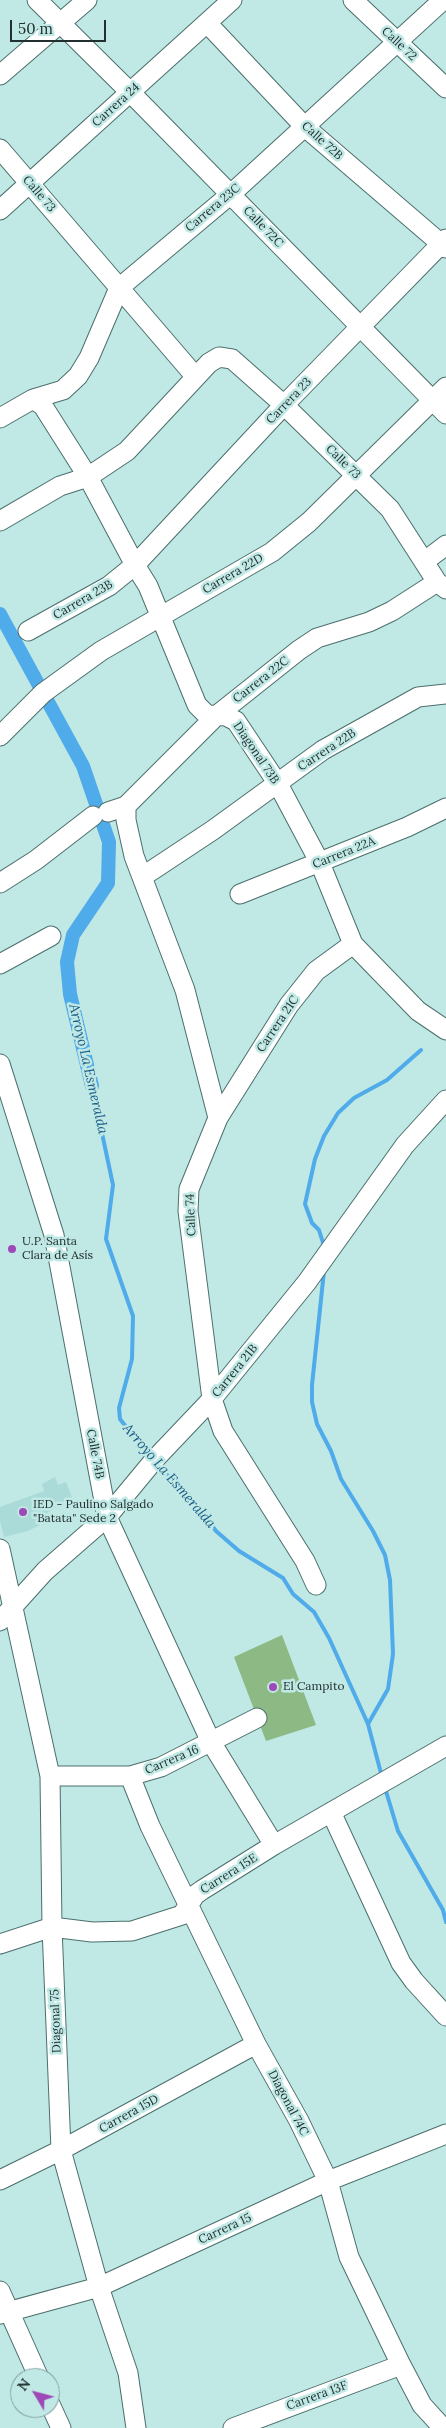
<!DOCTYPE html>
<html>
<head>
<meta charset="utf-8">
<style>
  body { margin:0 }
  #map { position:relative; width:446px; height:2428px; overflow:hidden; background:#c0e8e5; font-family:Lora,serif }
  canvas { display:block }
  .north { position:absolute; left:10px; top:2368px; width:50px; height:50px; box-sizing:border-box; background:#c0e8e5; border:1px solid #809e9c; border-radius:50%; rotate:307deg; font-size:14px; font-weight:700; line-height:20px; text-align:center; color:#21302f }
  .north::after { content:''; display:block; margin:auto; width:18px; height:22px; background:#9d49b8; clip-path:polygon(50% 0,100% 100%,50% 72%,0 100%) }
  .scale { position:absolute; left:10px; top:20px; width:96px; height:22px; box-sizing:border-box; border:2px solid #21302f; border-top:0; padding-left:6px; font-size:15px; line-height:18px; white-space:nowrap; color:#21302f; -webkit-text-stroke:4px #c0e8e5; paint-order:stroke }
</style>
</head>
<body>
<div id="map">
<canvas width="446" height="2428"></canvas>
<div class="north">N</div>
<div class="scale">50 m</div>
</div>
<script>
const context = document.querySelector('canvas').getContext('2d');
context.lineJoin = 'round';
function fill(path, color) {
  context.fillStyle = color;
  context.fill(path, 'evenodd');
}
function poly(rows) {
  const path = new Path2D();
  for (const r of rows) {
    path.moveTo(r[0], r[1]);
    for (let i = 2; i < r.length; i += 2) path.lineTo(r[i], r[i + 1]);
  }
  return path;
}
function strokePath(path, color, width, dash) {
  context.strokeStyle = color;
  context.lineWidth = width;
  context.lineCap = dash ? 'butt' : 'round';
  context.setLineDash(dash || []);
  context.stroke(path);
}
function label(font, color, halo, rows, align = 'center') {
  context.font = font + ' Lora,serif';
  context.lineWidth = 5;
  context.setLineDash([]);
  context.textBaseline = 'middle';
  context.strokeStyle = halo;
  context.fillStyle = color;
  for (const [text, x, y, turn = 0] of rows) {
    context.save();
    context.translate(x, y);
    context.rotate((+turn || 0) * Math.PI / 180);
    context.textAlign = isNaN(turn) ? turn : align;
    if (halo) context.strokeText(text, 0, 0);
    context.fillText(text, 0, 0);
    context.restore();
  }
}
fill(poly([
  [55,1477,58,1485,66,1482,72,1497,39,1518,40,1525,28,1531,4,1537,0,1521,0,1507,44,1491,42,1484]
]), '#abdbd8');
fill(poly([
  [282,1635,316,1725,266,1741,234,1657]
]), '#8dba84');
strokePath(poly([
  [92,1086,113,1185,106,1239,133,1316,132,1359,119,1408,120,1419,150,1458],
  [324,1246,319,1230,312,1223,305,1204,315,1159,324,1136,338,1113,354,1098,387,1080,421,1050],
  [324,1271,312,1385,312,1402,317,1424,331,1451,341,1479,373,1531,385,1555,390,1580,393,1654,388,1689,368,1724],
  [156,1465,189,1495,216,1531,239,1551,283,1578,293,1594,314,1612,329,1638,368,1724,382,1777],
  [385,1788,398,1831,443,1910,446,1922]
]), '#4fabe9', 4);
strokePath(poly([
  [0,614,83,766,109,842,108,883,73,935,67,962,70,994,92,1086]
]), '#4fabe9', 14);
const minor = poly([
  [37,0,130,92,446,414],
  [353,0,446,88],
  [207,23,305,127,446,248],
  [0,75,87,0],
  [0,149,195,376],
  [0,210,232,0],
  [33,399,43,406,88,477,135,565,148,586,197,705,207,715,226,716,236,721,278,784,320,863,353,944,418,1011,446,1030],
  [0,418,33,399,63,390,78,376,89,358,119,288,231,194,443,0],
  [0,521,60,486,88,477,127,451,209,363,219,357,232,359,284,405,390,509,437,582,446,589],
  [425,561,446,545],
  [28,631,109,586,135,565,284,405,446,239],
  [0,736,43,693,101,651,272,552,309,522,446,387],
  [126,806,126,820,134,856,185,990,218,1118,189,1189,188,1211,212,1399,223,1431,305,1561,316,1585],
  [108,812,126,806,216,716,299,650,317,638,369,622,392,611,437,582],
  [142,877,213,830,323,750,418,697,446,694],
  [0,883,36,860,93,816],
  [240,894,407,827,446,808],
  [0,964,51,936],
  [0,1064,54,1235,107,1517,211,1742,274,1845],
  [218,1118,289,1005,316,971,353,944],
  [0,1549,50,1776,52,1927,61,2150,99,2287,128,2373,136,2428],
  [0,1621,45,1571,107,1517,155,1459,212,1399,307,1282,405,1145,446,1100],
  [50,1776,130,1776,161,1767,257,1718],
  [130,1776,150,1826,256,2044,299,2121,328,2181,349,2257,401,2365,422,2405,443,2428],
  [331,1812,401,1963,414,1981,446,2016],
  [0,1944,52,1927,92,1932,132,1931,182,1915,195,1895,202,1890,274,1845,446,1746],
  [0,2180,61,2150,256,2044],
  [0,2291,39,2378],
  [0,2314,99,2287,328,2181,446,2134],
  [50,2404,61,2428],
  [233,2428,401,2365]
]);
strokePath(minor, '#4b6f6c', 21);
strokePath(minor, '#fff', 19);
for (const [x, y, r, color] of [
  [12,1249,5,"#9d49b8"],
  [23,1512,5,"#9d49b8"],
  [273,1687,5,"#9d49b8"]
]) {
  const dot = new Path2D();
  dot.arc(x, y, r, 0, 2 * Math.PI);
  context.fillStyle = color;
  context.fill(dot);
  strokePath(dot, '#c0e8e5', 2);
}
label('12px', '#21302f', '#c0e8e5', [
  ["Calle 72",399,44,43],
  ["Carrera 24",116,105,-42],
  ["Calle 72B",322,141,42],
  ["Calle 73",39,194,49],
  ["Carrera 23C",213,208,-40],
  ["Calle 72C",263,227,46],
  ["Carrera 23",289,401,-46],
  ["Calle 73",343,462,44],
  ["Carrera 22D",233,574,-30],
  ["Carrera 23B",83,600,-30],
  ["Carrera 22C",261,680,-38],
  ["Carrera 22B",327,750,-33],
  ["Diagonal 73B",256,753,56],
  ["Carrera 22A",344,853,-22],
  ["Carrera 21C",278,1024,-56],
  ["Calle 74",191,1215,-93],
  ["Carrera 21B",235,1371,-51],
  ["Calle 74B",95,1454,79],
  ["Carrera 16",172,1760,-23],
  ["Carrera 15E",229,1874,-32],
  ["Diagonal 75",56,2021,-92],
  ["Diagonal 74C",288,2103,62],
  ["Carrera 15D",129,2114,-29],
  ["Carrera 15",225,2229,-25],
  ["Carrera 13F",317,2396,-20]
]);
label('12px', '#21302f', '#c0e8e5', [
  ["U.P. Santa",22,1242],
  ["Clara de Asís",22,1256],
  ["IED - Paulino Salgado",33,1505],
  ["\"Batata\" Sede 2",33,1519],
  ["El Campito",283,1687]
], 'left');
label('italic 14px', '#185b85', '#c0e8e5', [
  ["Arroyo La Esmeralda",88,1069,77],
  ["Arroyo La Esmeralda",169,1476,49]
]);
</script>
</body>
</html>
